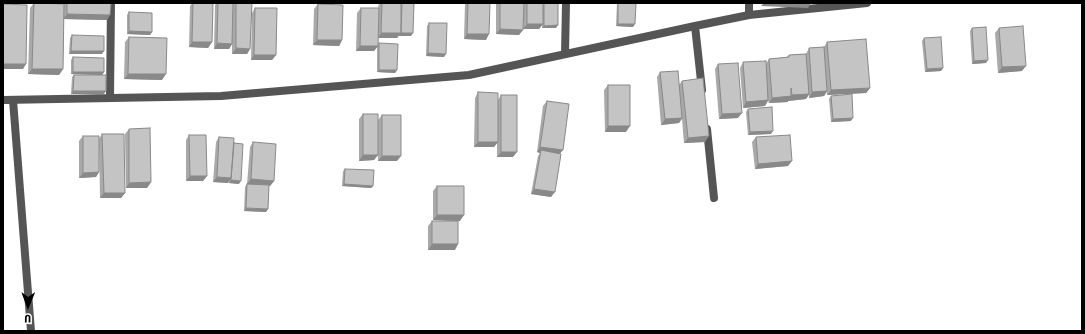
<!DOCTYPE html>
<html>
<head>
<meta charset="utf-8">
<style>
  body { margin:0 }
  #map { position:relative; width:1085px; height:334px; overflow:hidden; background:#fff; font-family:"Fira Sans Condensed",sans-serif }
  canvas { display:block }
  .frame { position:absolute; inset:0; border:4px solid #000; pointer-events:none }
  .north { position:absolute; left:8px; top:286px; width:40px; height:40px; -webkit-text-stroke:3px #fff; paint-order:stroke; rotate:181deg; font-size:11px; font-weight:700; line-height:16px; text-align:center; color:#000 }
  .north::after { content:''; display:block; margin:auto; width:14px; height:18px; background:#000; clip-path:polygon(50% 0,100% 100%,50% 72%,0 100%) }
</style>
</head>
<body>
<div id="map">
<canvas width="1085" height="334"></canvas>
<div class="frame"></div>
<div class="north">U</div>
</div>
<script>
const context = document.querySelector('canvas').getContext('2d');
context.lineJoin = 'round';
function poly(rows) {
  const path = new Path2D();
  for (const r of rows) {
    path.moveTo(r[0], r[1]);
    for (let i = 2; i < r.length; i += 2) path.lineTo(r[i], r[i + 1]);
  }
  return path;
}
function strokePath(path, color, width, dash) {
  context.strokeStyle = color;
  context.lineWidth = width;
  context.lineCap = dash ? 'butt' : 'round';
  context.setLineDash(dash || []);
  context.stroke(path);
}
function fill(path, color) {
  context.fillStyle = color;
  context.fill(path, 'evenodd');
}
strokePath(poly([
  [749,15,749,3],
  [695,26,702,90],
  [565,54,566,3],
  [110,97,111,3],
  [3,100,221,96,469,75,695,26,749,15,867,3],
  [13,100,31,331],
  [707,129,714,198]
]), '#555', 8);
fill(poly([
  [34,3,63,4,63,3,111,3,107,20,64,19,63,69,59,75,28,74,30,8],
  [192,3,213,3,212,42,208,48,189,47,190,6],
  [217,3,233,3,233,5,234,3,252,3,250,49,247,54,232,54,232,44,229,49,214,49,215,5],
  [379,3,414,3,411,36,399,36,399,35,397,38,378,38,378,45,379,43,397,70,395,73,377,72,377,47,374,51,356,51,357,13,361,8,378,8],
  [465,3,490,3,486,40,464,39],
  [496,3,558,3,558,25,556,28,542,28,542,25,539,29,523,29,519,35,496,34],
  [617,3,636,3,633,27,616,26],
  [318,4,342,40,339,46,313,45,314,9],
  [255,8,276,55,272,60,251,60,252,13],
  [129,12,152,32,150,35,127,34,127,15],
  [429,23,444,57,426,56,427,26],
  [972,28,986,63,972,64,970,31],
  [999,28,1022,71,998,73,995,33],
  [72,35,102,54,69,54,70,38],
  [129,37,162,80,124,79,125,42],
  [924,38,943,68,941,71,925,72,922,41],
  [827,42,870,88,866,93,827,95,827,92,824,96,809,98,809,95,806,99,788,101,788,102,769,103,768,101,765,106,743,108,740,68,743,62,766,64,769,59,787,57,789,55,806,54,809,48,824,47],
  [73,57,104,72,102,75,71,74,71,60],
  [718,64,738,118,719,119,715,69],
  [660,72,679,85,682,81,705,142,684,143,682,119,679,123,661,125,657,77],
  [74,75,104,94,71,94,72,77],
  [608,85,626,132,605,132,604,90],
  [478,92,498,100,501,95,513,157,497,157,497,143,494,147,474,147,475,98],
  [831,96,851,121,831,122,829,99],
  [547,101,560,153,551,197,531,194,538,156,540,153,537,152,543,106],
  [748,109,771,134,748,135,746,112],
  [363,114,378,155,374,160,359,161,359,119],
  [382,115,397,161,378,161,378,120],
  [129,129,151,182,147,188,126,188,125,134],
  [102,134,125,193,121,198,100,198,99,139],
  [189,135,207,176,203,181,186,181,186,140],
  [83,136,99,172,96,177,79,178,79,141],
  [219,137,233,143,239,184,229,183,229,181,228,183,213,182,216,142],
  [756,137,788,166,755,169,752,142],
  [253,142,274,181,270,186,269,186,268,209,266,212,244,211,245,187,247,184,250,147],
  [345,169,373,186,371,188,342,186,343,171],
  [437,186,460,221,433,220,433,191],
  [432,221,455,250,428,250,428,226]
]), '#a9a9a9');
fill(poly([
  [323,3,350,3,349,4,322,4],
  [764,3,811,3,808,8,761,6],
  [67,14,110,15,107,20,63,19],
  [527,24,543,24,539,29,523,29],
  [618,24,635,24,633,27,616,26],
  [558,25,556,28,542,28,544,26],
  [500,29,523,30,519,35,496,34],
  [129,31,152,32,150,35,127,34],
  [381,33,401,33,397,38,378,38],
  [401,33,413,33,411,36,399,36],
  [467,34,489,34,486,40,464,39],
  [317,40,342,40,339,46,313,45],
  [192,42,212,42,208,48,189,47],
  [217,43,232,44,229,49,214,49],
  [360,46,378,46,374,51,356,51],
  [236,48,250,49,247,54,232,54],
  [71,51,104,51,102,54,69,54],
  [428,53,446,54,444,57,426,56],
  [254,55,276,55,272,60,251,60],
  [988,60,986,63,972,64,974,61],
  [3,64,26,64,23,69,3,69],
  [1026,66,1022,71,998,73,1002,67],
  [943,68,941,71,925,72,927,69],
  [32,69,63,69,59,75,28,74],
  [379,70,397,70,395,73,377,72],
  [73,72,104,72,102,75,71,74],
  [128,74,166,74,162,80,124,79],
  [870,88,866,93,827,95,831,90],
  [73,91,106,91,104,94,71,94],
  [827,91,824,96,809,98,812,92],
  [809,94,806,99,788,101,788,102,769,103,772,98,791,96,792,95],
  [768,100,765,106,743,108,746,102],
  [742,113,738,118,719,119,722,114],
  [682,118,679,123,661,125,665,119],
  [853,118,851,121,831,122,833,119],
  [608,126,630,126,626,132,605,132],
  [773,131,771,134,748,135,750,132],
  [709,136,705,142,684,143,688,138],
  [478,142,498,142,494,147,474,147],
  [540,147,563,150,559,155,541,150,540,153,537,152],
  [501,152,517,152,513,157,497,157],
  [363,155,378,155,374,160,359,161],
  [382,156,401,156,397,161,378,161],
  [792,161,788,166,755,169,758,164],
  [99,172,96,177,79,178,83,173],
  [190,176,207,176,203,181,186,181],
  [217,177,231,178,228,183,213,182],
  [251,179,274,181,270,186,247,184],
  [231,180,241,181,239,184,229,183],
  [151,182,147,188,126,188,129,183],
  [344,184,373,186,371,188,342,186],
  [534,189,555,192,551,197,531,194],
  [104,193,125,193,121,198,100,198],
  [246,208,268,209,266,212,244,211],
  [437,215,464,215,460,221,433,220],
  [432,244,458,244,455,250,428,250]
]), '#898989');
const building = poly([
  [34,3,64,4,63,69,32,69,34,3],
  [67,3,111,3,110,15,67,14,67,3],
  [193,3,213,3,212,42,192,42,193,3],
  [218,3,233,3,232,44,217,43,218,3],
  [236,3,252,3,250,49,236,48,236,3],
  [382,3,401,3,401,33,381,33,382,3],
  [402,3,414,3,413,33,401,33,402,3],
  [468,3,490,3,489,34,467,34,468,3],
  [500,3,524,3,523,30,500,29,500,3],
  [527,3,543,3,543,24,527,24,527,3],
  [544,3,558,3,558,25,544,26,544,3],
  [618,3,636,3,635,24,618,24,618,3],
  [3,4,27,5,26,64,3,64,3,4],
  [318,4,343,5,342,40,317,40,318,4],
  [255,8,277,8,276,55,254,55,255,8],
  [361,8,379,8,378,46,360,46,361,8],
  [129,12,152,13,152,32,129,31,129,12],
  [429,23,447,23,446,54,428,53,429,23],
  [1023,26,1026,66,1002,67,999,28,1023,26],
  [986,27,988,60,974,61,972,28,986,27],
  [72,35,104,36,104,51,71,51,72,35],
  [129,37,167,38,166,74,128,74,129,37],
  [941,37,943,68,927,69,924,38,941,37],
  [866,39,870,88,831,90,827,42,866,39],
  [379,43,398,44,397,70,379,70,379,43],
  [824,47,827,91,812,92,809,48,824,47],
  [806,54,809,94,792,95,791,88,791,96,772,98,769,59,789,57,789,55,806,54],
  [73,57,104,58,104,72,73,72,73,57],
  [766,61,768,100,746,102,743,62,766,61],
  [738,63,742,113,722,114,718,64,738,63],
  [678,71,682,118,665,119,660,72,678,71],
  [74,75,106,75,106,91,73,91,74,75],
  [703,78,709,136,688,138,682,81,703,78],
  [608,85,630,85,630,126,608,126,608,85],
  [478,92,498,93,498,142,478,142,478,92],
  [852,94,853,118,833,119,831,96,852,94],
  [501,95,517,95,517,152,501,152,501,95],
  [547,101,569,104,563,150,540,147,547,101],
  [772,107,773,131,750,132,748,109,772,107],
  [363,114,378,114,378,155,363,155,363,114],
  [382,115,401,115,401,156,382,156,382,115],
  [150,128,151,182,129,183,129,129,150,128],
  [102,134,124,134,125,193,104,193,102,134],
  [189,135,206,135,207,176,190,176,189,135],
  [790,135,792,161,758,164,756,137,790,135],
  [83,136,99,136,99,172,83,173,83,136],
  [219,137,234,138,231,178,217,177,219,137],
  [253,142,276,144,274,181,251,179,253,142],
  [234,143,243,144,241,181,231,180,234,143],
  [541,150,561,154,555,192,534,189,541,150],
  [345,169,374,170,373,186,344,184,345,169],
  [247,184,269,185,268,209,246,208,247,184],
  [437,186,464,186,464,215,437,215,437,186],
  [432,221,458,221,458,244,432,244,432,221]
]);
fill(building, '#c4c4c4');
strokePath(building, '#898989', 1);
</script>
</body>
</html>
